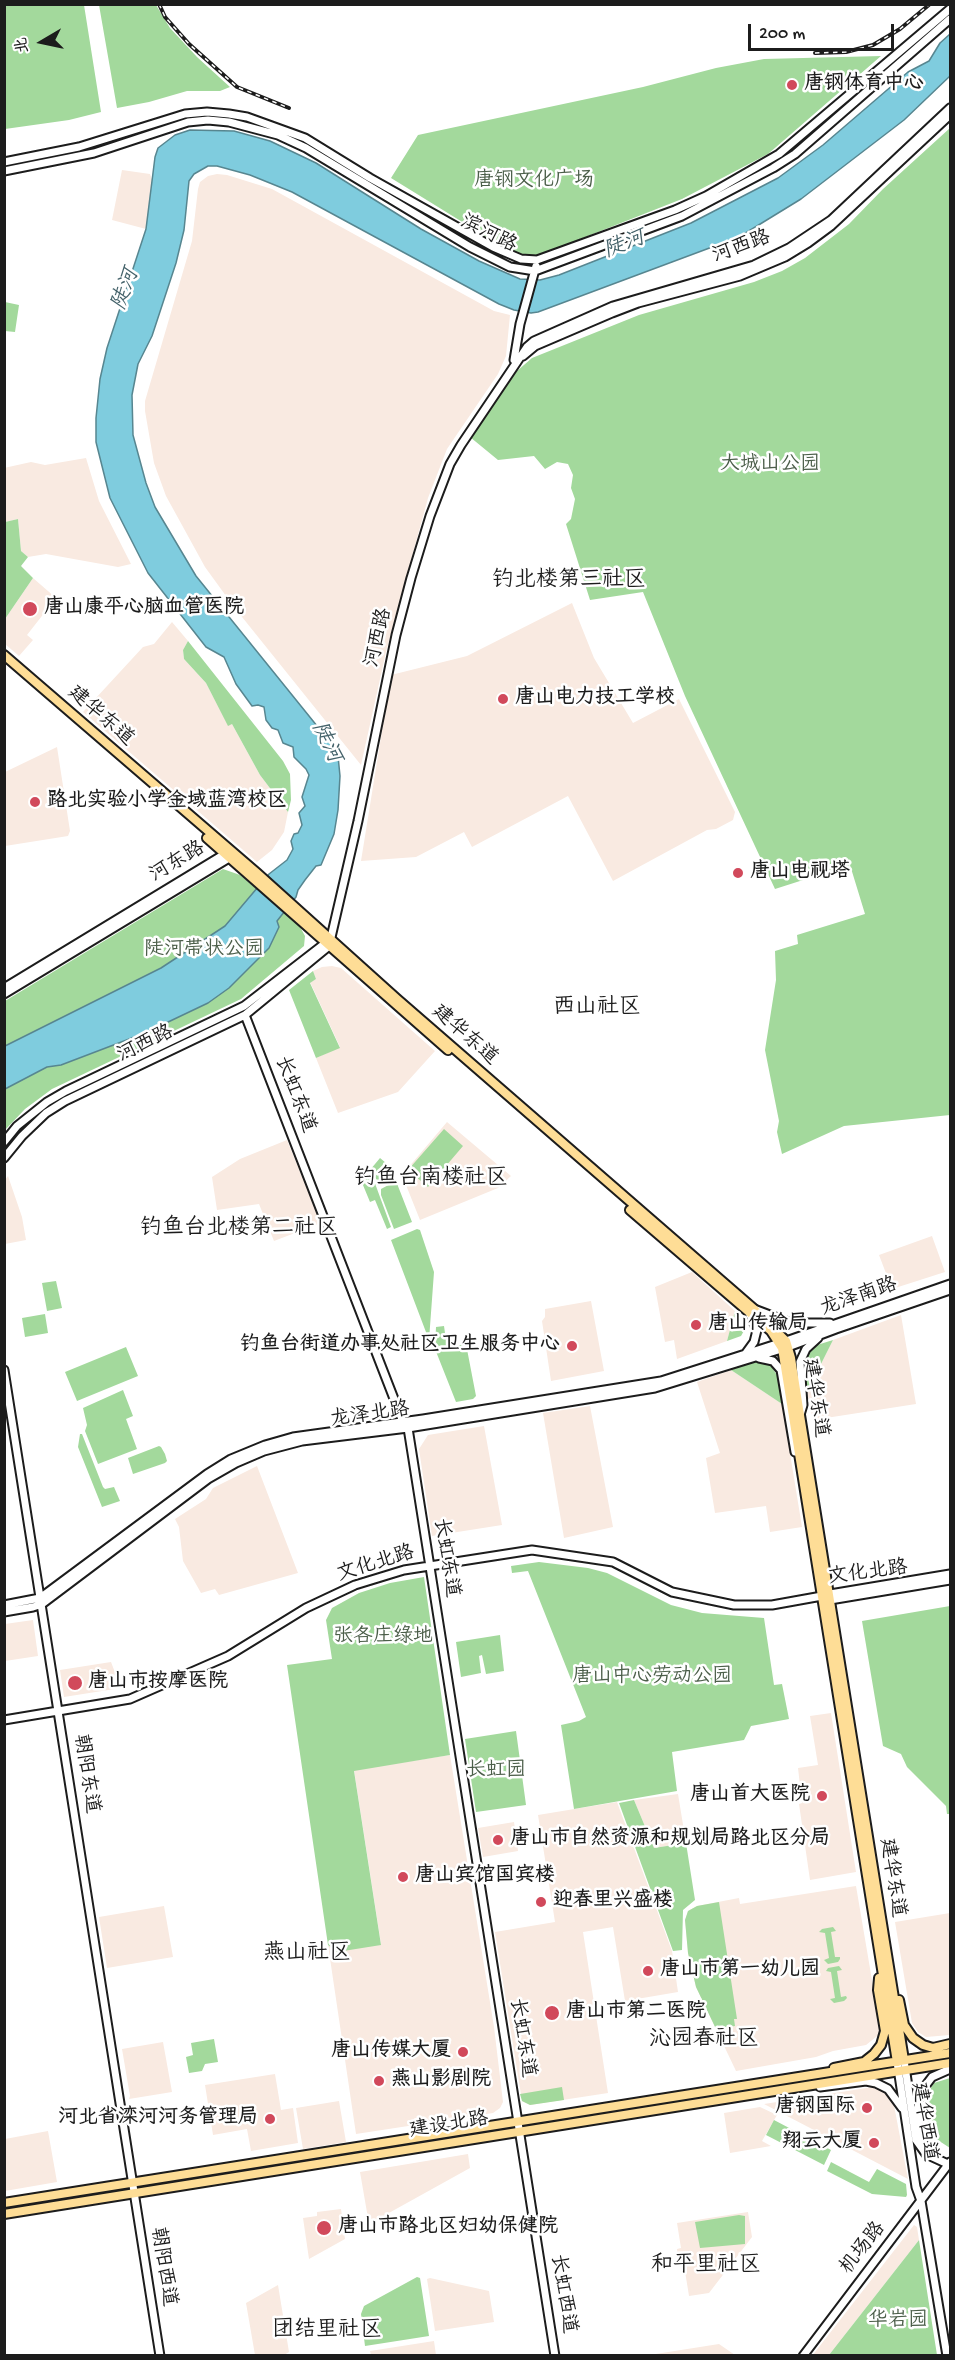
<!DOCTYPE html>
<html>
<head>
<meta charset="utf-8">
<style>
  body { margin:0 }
  #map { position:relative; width:955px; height:2360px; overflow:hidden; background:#fff; font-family:"Gochi Hand","LXGW WenKai TC",sans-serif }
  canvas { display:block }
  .frame { position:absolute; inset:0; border:6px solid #1c1c1c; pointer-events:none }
  .north { position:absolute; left:12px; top:12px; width:60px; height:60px; -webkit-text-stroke:4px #fff; paint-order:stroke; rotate:261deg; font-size:16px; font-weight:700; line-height:24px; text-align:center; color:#1c1c1c }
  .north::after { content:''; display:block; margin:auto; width:21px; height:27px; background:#1c1c1c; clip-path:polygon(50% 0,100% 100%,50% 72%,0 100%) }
  .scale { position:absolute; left:748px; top:24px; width:146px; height:27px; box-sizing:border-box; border:3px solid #1c1c1c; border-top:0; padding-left:8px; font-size:18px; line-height:21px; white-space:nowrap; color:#1c1c1c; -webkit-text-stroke:4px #fff; paint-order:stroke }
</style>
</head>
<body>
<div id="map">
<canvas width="955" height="2360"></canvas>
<div class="frame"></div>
<div class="north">北</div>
<div class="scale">200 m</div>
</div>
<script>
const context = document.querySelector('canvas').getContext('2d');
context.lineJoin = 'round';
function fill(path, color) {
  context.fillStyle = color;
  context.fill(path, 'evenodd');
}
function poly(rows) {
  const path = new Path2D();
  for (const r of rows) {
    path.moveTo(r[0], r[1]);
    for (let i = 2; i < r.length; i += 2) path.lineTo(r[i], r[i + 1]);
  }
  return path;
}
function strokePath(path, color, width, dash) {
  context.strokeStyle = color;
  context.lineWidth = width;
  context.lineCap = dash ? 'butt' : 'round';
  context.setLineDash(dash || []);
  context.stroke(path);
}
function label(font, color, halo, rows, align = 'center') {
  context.font = font + ' "Gochi Hand","LXGW WenKai TC",sans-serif';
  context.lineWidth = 5;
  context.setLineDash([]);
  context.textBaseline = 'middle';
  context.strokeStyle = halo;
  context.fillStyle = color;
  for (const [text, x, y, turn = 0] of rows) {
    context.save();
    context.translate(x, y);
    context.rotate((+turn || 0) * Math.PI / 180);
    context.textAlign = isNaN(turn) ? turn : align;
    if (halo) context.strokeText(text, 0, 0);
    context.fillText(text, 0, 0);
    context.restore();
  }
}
fill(poly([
  [122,170,150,174,153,182,146,229,112,220],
  [217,174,227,175,272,189,494,311,510,315,506,356,498,374,447,449,428,498,386,652,361,765,234,607,205,567,166,496,154,463,145,411,145,401,192,241,198,189,200,182,208,176],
  [86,458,99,501,131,564,118,567,46,554,28,557,21,551,18,519,5,522,4,468,31,462,45,465],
  [33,578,56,598,27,635,33,640,19,656,5,644,5,619],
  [572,603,594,658,633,723,679,699,735,812,733,820,716,829,707,830,613,881,568,796,472,847,464,832,416,857,361,861,391,675,467,656],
  [172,622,188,641,183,650,184,659,206,683,228,725,232,724,260,775,288,812,284,832,272,850,257,862,83,712,143,647,154,644],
  [57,747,70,831,68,836,5,846,5,772],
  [332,966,341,968,435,1051,398,1092,338,1113,316,1058,340,1047,310,982,316,979,313,971,322,967],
  [447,1122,511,1176,498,1188,420,1220,402,1175],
  [287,1140,321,1223,274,1241,259,1204,217,1210,212,1177,240,1159],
  [8,1176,22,1217,26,1240,5,1244,5,1180],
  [932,1236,945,1272,892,1289,879,1255],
  [692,1272,735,1311,727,1341,677,1359,674,1340,665,1342,655,1287],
  [591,1301,604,1371,551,1381,542,1321,545,1317,545,1309],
  [901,1315,916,1404,813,1420,807,1392,833,1340],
  [731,1370,782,1404,802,1527,770,1532,766,1506,715,1513,706,1458,720,1453,697,1382],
  [590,1406,613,1527,564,1538,543,1413],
  [484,1426,502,1525,432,1536,419,1449,428,1435],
  [257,1466,298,1573,219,1595,215,1589,201,1593,183,1561,179,1527,175,1519,206,1499,213,1488],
  [33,1620,38,1656,5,1661,5,1624],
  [111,1662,121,1688,64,1697,60,1670],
  [831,1713,856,1872,810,1880,799,1804,802,1803,798,1768,818,1765,810,1716],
  [450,1755,494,2027,503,2102,500,2108,493,2113,356,2134,328,1945,337,1951,381,1944,354,1770],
  [678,1794,686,1843,654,1848,634,1800],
  [617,1802,672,1951,678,1992,625,2001,613,1927,583,1932,608,2093,530,2105,522,2101,495,1932,555,1922,538,1815],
  [514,1822,518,1851,483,1857,478,1828],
  [856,1886,881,2033,866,2045,833,2051,816,2057,736,2071,696,1987,688,1953,685,1920,688,1911,697,1906,739,1898,740,1904],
  [164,1906,173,1957,107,1968,99,1917],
  [950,1913,950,2035,926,2037,918,2032,912,2023,895,1922],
  [163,2042,172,2092,129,2099,130,2096,122,2049],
  [275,2074,281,2110,293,2108,298,2143,251,2151,247,2129,213,2135,205,2085],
  [873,2087,887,2093,893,2100,908,2179,764,2104],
  [339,2101,346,2142,303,2149,296,2108],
  [760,2107,777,2115,762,2141,771,2146,730,2153,724,2113],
  [48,2131,57,2182,5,2191,5,2139],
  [468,2154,470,2168,369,2224,360,2172],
  [341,2209,345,2239,309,2259,303,2218,317,2216,317,2212],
  [748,2212,752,2237,709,2293,689,2296,683,2259,678,2259,677,2249,681,2248,677,2223],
  [914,2225,917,2227,919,2240,829,2355,812,2356],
  [430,2278,489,2291,494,2322,435,2331,427,2279],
  [278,2285,289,2352,284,2355,255,2355,246,2303],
  [434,2341,436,2355,371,2355,370,2351],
  [719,2344,735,2355,643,2356]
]), '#f9eae1');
fill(poly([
  [5,4,84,5,101,112,69,120,5,129],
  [99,5,156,5,170,28,197,57,230,87,220,91,187,91,149,102,117,108],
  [881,56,768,154,682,199,565,245,536,255,525,256,511,252,391,178,418,135,643,87,716,68,764,59],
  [950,128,950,1115,844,1126,782,1154,777,1132,779,1121,765,1050,776,980,775,951,798,944,797,935,865,914,850,865,775,889,685,696,643,592,590,600,566,524,571,519,575,499,571,488,573,475,568,464,557,462,545,469,534,456,498,460,470,437,517,371,532,358,639,315,754,282,782,271,805,258,849,224,883,189],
  [5,302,19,305,15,332,5,331],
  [18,519,21,551,28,557,21,566,33,578,5,619,5,522],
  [188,641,283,761,290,774,291,800,288,812,260,775,232,724,228,726,206,683,184,659,183,650],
  [223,869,240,875,299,925,305,936,304,946,241,999,52,1089,25,1109,5,1130,5,1001],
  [313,971,316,979,310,983,340,1048,316,1058,289,990],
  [444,1129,463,1146,428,1187,408,1170],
  [380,1158,392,1168,379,1183,370,1170],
  [363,1170,373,1178,391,1227,387,1229,375,1200,370,1202,358,1173],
  [396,1181,412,1222,394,1229,381,1195,381,1189],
  [417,1229,420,1230,434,1272,429,1340,391,1240],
  [56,1281,62,1308,47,1311,42,1283],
  [735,1311,743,1318,745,1329,741,1336,727,1341],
  [45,1314,48,1333,25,1337,22,1318],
  [444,1326,447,1347,466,1344,476,1396,473,1399,456,1402,435,1349,436,1327],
  [833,1340,807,1392,802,1366,804,1358,809,1350,814,1346],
  [126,1347,138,1376,77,1401,65,1372],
  [756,1361,769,1363,777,1375,782,1404,731,1370],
  [123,1390,133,1416,126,1419,137,1449,98,1464,85,1431,87,1425,83,1408],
  [80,1434,82,1434,103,1487,105,1489,114,1487,120,1501,102,1507,78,1447],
  [159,1446,161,1447,165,1454,167,1461,165,1463,133,1474,128,1458],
  [539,1562,588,1568,607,1573,671,1605,702,1613,764,1618,774,1685,782,1684,789,1719,751,1726,744,1740,672,1752,677,1791,574,1809,561,1725,579,1721,586,1717,528,1571,512,1573,511,1566],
  [424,1577,450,1755,354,1771,381,1945,337,1952,328,1945,287,1665,332,1659,326,1620,332,1608,359,1593,390,1583],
  [950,1606,950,1814,947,1814,946,1806,907,1767,901,1754,883,1746,862,1621],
  [500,1635,504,1671,486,1674,482,1655,479,1656,481,1673,461,1677,456,1642],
  [516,1731,526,1805,476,1812,465,1739],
  [634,1800,654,1848,686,1843,695,1900,683,1910,682,1950,673,1951,619,1803],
  [719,1902,737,2019,734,2019,735,2026,716,2029,696,1987,688,1953,685,1920,688,1911,697,1906],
  [833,1927,836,1931,831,1932,835,1957,840,1957,840,1959,838,1962,828,1964,824,1960,829,1958,825,1933,819,1932,822,1929],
  [839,1966,842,1970,837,1971,841,1997,846,1996,847,1998,844,2001,834,2003,830,1999,835,1998,831,1972,826,1971,828,1968],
  [214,2039,218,2062,205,2064,202,2071,189,2073,186,2057,193,2055,191,2043],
  [950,2078,950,2148,930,2135,925,2105,929,2091,934,2083],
  [562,2087,564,2100,530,2105,522,2101,520,2094],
  [774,2120,831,2150,824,2165,766,2135],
  [831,2162,869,2182,877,2169,906,2184,907,2195,906,2197,872,2194,827,2171],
  [739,2215,745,2216,745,2244,700,2248,695,2222],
  [919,2240,937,2355,829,2355],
  [417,2277,420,2278,429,2336,365,2346,361,2314,364,2306]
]), '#a3d99c');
const water = poly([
  [950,34,950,76,904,120,801,199,739,237,538,312,531,313,514,310,499,304,292,192,250,175,217,166,208,166,194,174,189,181,184,230,176,263,152,336,138,364,132,395,133,435,146,483,155,507,196,576,330,742,338,756,340,776,338,810,334,834,321,865,316,866,305,880,298,890,296,897,277,921,279,927,269,948,229,988,208,1003,145,1033,61,1065,47,1067,5,1089,5,1046,161,968,225,926,269,874,287,860,293,849,291,841,294,834,298,833,302,825,299,813,305,806,302,797,309,775,306,769,294,757,293,747,283,743,278,730,272,728,266,720,264,707,258,705,252,706,236,684,224,657,206,647,148,573,110,498,96,442,96,418,100,379,107,348,146,229,155,157,158,148,175,135,190,130,234,131,270,141,316,163,421,229,479,261,520,279,540,280,559,275,691,223,778,178,823,145,908,72,929,61,940,43,950,34]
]);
fill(water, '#7fccde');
strokePath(water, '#578690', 1.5);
const secondary = poly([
  [4,162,79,147,185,114,207,112,229,114,247,117,305,138,370,178,493,247,521,259,537,260,675,210,706,196,779,154,950,9],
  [4,171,94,153,188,122,208,120,229,122,278,135,306,148,470,247,510,267,535,271,682,216,773,168,795,154,950,19],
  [523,356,535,346,612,313,638,303,740,276,785,257,808,243,831,226,950,115],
  [514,360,520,324,536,266],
  [4,988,228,852],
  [4,994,229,858,230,853],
  [245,1015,403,1422,408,1428,555,2356],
  [4,1142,17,1126,47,1102,66,1091,244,1006,328,941],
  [4,1158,22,1136,46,1113,65,1101,245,1015,329,946,358,821,396,635,411,578,430,516,450,464,461,445,527,347,534,341,613,306,754,265,789,248,831,220,950,108],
  [754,1309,791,1323,830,1323],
  [746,1353,754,1342,757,1330,750,1315],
  [759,1358,773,1361,781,1370,795,1452],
  [4,1370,160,2356],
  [800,1415,803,1405,800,1362,806,1349,818,1338],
  [824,1595,950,1574],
  [4,1605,40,1598,207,1474,231,1459,265,1445,293,1437,423,1419,661,1381,786,1341,950,1284],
  [4,1612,33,1607,42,1604,208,1479,236,1463,264,1451,302,1441,408,1428,655,1388,788,1347,836,1329,950,1290],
  [4,1720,130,1699,228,1656,306,1608,355,1585,404,1570,532,1550,613,1562,672,1592,734,1605,772,1605,822,1596,830,1600,950,1580],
  [904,2060,916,2140,926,2154,950,2165],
  [897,2062,916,2187,921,2201,947,2356],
  [820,2087,866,2081,876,2083,888,2089,902,2108],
  [925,2149,917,2115,920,2093,932,2077,950,2069],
  [803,2356,950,2162]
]);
const primary = poly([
  [4,655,257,873,397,999,754,1309,786,1341,791,1358,800,1415,904,2060],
  [207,838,448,1050],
  [630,1210,771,1331,782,1348,897,2062],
  [899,2000,904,2025,913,2038,923,2045,933,2048,950,2044],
  [834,2068,864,2062,874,2054,881,2045,885,2031,878,1990,879,1978],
  [4,2203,950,2053],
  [4,2214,950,2063]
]);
strokePath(secondary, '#1c1c1c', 11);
strokePath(primary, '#1c1c1c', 12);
strokePath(secondary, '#fff', 7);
strokePath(primary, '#fedd96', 8);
const rail = poly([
  [159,4,165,17,189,44,237,87,289,108],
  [815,53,846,52,873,45,900,29,930,4]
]);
strokePath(rail, '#1c1c1c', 4);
strokePath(rail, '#fff', 1.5, [4.5]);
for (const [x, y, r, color] of [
  [792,85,6,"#d1495b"],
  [30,609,8,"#d1495b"],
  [503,699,6,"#d1495b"],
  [35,802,6,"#d1495b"],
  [738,873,6,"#d1495b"],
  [696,1325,6,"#d1495b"],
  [572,1346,6,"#d1495b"],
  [75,1683,8,"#d1495b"],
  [822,1796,6,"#d1495b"],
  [498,1840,6,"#d1495b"],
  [403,1877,6,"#d1495b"],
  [541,1902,6,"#d1495b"],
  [648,1971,6,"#d1495b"],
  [552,2013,8,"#d1495b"],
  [463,2052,6,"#d1495b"],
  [379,2081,6,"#d1495b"],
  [867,2108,6,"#d1495b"],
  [270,2119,6,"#d1495b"],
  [874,2143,6,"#d1495b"],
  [324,2228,8,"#d1495b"]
]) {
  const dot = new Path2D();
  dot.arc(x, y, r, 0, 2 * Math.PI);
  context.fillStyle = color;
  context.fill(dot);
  strokePath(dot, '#fff', 2);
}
label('bold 20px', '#1c1c1c', '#fff', [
  ["唐钢体育中心",804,85],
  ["唐山康平心脑血管医院",44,609],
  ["唐山电力技工学校",515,699],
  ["路北实验小学金域蓝湾校区",47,802],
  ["唐山电视塔",750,873],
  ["唐山传输局",708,1325],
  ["钓鱼台街道办事处社区卫生服务中心",560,1346,"right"],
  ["唐山市按摩医院",88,1683],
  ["唐山首大医院",810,1796,"right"],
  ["唐山市自然资源和规划局路北区分局",510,1840],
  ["唐山宾馆国宾楼",415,1877],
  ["迎春里兴盛楼",553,1902],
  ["唐山市第一幼儿园",660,1971],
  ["唐山市第二医院",566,2013],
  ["唐山传媒大厦",451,2052,"right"],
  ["燕山影剧院",391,2081],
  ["唐钢国际",855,2108,"right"],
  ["河北省滦河河务管理局",258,2119,"right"],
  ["翔云大厦",862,2143,"right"],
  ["唐山市路北区妇幼保健院",338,2228]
], 'left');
label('20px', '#4b5e49', '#fff', [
  ["唐钢文化广场",534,182],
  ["大城山公园",770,466],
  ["陡河带状公园",204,951],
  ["张各庄绿地",383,1638],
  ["唐山中心劳动公园",652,1678],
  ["长虹园",496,1772],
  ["华岩园",898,2322]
]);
label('20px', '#1c1c1c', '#fff', [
  ["滨河路",488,235,27],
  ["河西路",742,248,-20],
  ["河西路",380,638,-77],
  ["建华东道",100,717,41],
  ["河东路",178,863,-31],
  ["建华东道",464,1036,41],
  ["河西路",146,1045,-26],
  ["长虹东道",294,1095,69],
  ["龙泽南路",859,1298,-19],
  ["建华东道",814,1398,81],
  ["龙泽北路",370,1416,-8],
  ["长虹东道",445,1558,81],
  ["文化北路",376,1565,-17],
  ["文化北路",868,1574,-7],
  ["朝阳东道",85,1774,81],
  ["建华东道",891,1878,81],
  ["长虹东道",521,2038,81],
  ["建华西道",923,2122,81],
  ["建设北路",449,2126,-9],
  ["机场路",864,2249,-52],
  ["朝阳西道",162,2267,81],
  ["长虹西道",562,2294,81]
]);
label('italic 21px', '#44626a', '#fff', [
  ["陡河",625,246,-21],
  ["陡河",127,290,-70],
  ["陡河",325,743,64]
]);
label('22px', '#1c1c1c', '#fff', [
  ["钓北楼第三社区",569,582],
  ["西山社区",597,1009],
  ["钓鱼台南楼社区",431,1180],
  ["钓鱼台北楼第二社区",239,1230],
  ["燕山社区",307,1955],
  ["沁园春社区",704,2041],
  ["和平里社区",706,2267],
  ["团结里社区",327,2332]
]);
</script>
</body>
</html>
